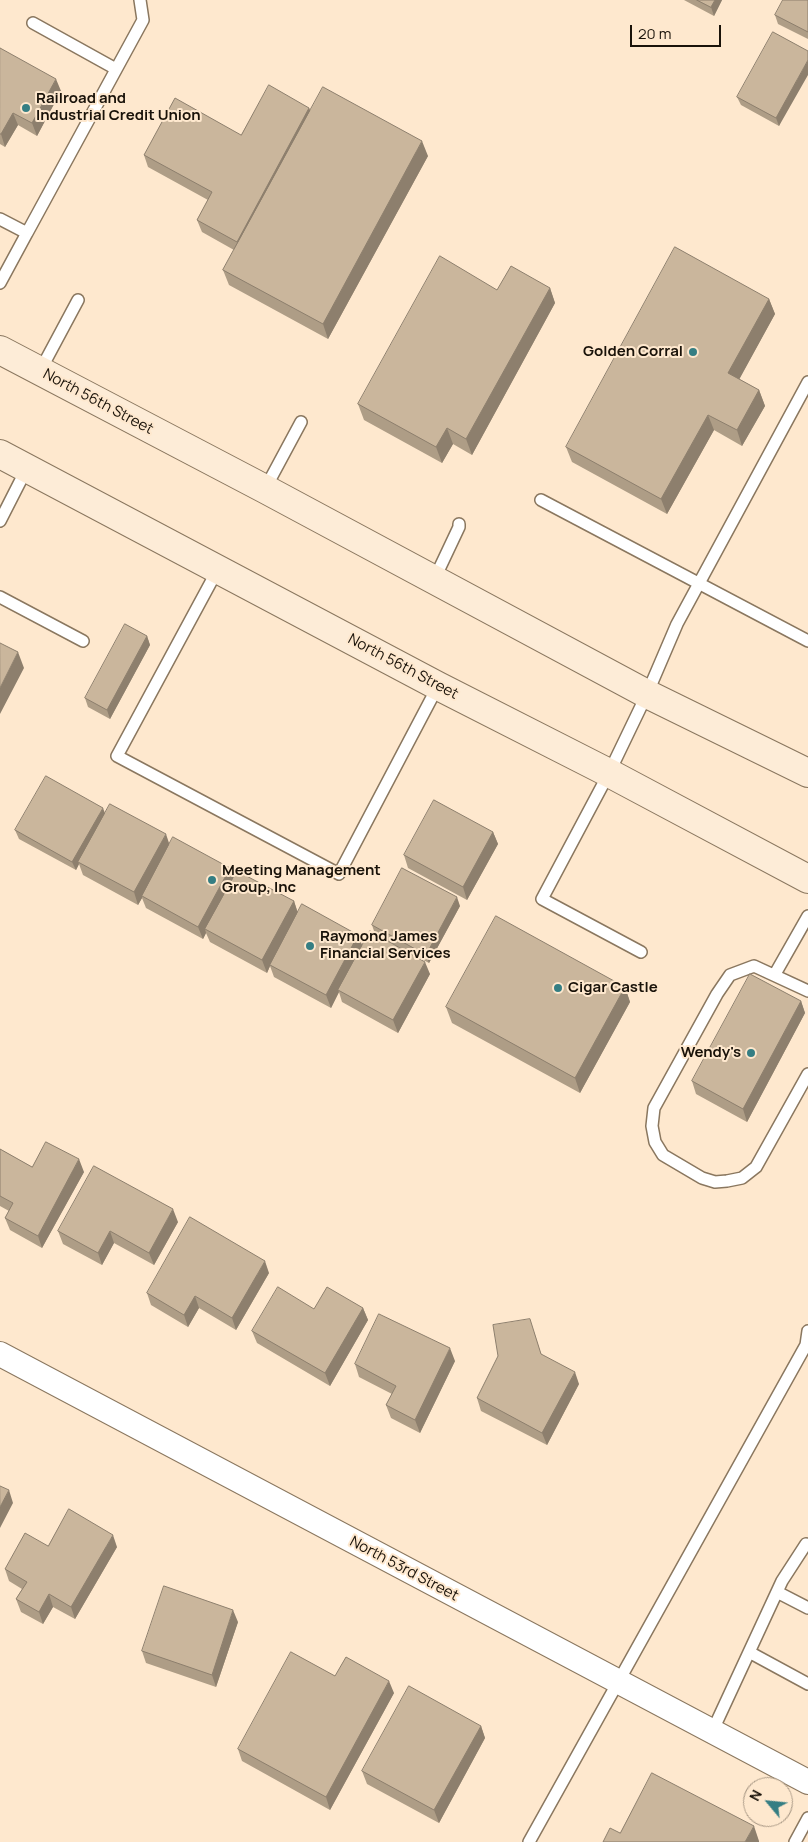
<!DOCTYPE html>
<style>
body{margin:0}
#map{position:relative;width:808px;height:1842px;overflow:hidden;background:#fee8ce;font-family:Manrope,sans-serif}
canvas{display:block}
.north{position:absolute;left:743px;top:1777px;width:50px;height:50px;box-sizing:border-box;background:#fee8ce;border:1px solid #a2927f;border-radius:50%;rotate:298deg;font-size:14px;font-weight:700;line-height:20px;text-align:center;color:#191209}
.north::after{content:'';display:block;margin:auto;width:18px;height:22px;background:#357e83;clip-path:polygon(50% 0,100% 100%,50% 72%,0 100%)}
.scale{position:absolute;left:630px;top:25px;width:91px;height:22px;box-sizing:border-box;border:2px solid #191209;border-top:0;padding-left:6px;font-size:15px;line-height:18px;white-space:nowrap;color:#191209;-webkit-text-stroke:4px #fee8ce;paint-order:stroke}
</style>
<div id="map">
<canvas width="808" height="1842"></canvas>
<div class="north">N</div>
<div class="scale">20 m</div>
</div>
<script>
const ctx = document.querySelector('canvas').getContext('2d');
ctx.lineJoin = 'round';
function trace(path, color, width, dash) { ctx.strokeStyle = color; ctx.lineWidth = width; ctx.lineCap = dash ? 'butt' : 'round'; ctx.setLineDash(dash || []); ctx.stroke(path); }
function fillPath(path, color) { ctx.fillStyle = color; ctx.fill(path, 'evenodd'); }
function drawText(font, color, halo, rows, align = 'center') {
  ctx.font = font + ' Manrope,sans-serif'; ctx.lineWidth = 4; ctx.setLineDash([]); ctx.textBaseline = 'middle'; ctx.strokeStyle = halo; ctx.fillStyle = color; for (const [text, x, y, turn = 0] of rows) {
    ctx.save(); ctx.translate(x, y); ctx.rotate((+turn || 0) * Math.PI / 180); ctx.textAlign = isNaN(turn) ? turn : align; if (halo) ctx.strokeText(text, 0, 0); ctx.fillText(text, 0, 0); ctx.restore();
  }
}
const service = new Path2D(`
 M33,23l83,46
 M0,219l27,14 -27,50
 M27,233l116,-213 -3,-20
 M40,371l38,-71
 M265,489l36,-67
 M541,500l267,141
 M0,521l27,-53
 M218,569l-101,187 222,118 99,-188
 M434,580l25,-53v-3
 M0,597l83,44
 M641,952l-99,-53 67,-126 38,-79 30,-70 131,-242
 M775,974l33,-58
 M808,991l-54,-25 -24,9 -13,19 -63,114 -2,18 3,16 8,13 39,23 13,4 12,-1 15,-3 14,-11 52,-93
 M777,1592l31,16
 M749,1652l59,32
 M712,1732l70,-151 24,-37
 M529,1842l277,-497 2,-14
 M795,1842l13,-24`);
const minor = new Path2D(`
 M0,1354l808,428`);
const secondary = new Path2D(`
 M0,350l265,139 382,205 161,79
 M0,454l438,232 171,87 199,106`);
trace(service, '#8a775f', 14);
trace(minor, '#8a775f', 26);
trace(secondary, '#8a775f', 30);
trace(service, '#fff', 11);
trace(minor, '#fff', 24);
trace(secondary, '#fdecd7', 28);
fillPath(new Path2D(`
 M684,0h38l-8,16z
 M808,0v39l-30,-15 -3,-9z
 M0,48l61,43 -24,45 -19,-11 -13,22 -5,-3z
 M808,51l-29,75 -38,-21 -4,-8z
 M309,108l1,2 118,46 -100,183 -99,-54 -6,-15 11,-20 -32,-18 -5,-12 11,-20 -60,-33 -4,-12 97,-20z
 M550,288l5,15 -83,152 -19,-11 -11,19 -78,-43 -6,-16 139,-114z
 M769,299l6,15 -36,65 20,11 6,16 -23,40 -28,-16 -47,84 -95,-52 -6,-15z
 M147,636l3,9 -40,74 -22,-12 -3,-9z
 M105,813l65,32 63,32 61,24 4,12 64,32 13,-11 -3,-9 88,-19 -31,57 -40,-21 41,32 -32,59 -56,-31 -3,-10 -8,16 -57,-31 -4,-11 -3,7 -57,-31 -4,-9 -3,6 -57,-31 -4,-10 -4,7 -55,-30 -4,-11 -3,6 -57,-31 -4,-9z
 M493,832l5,12 -31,56 -59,-32 -4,-13z
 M625,987l5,15 -50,91 -128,-70 -6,-16z
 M801,1001l4,12 -58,109 -51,-28 -4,-13z
 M0,1149l32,18 52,5 -42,76 -32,-18 -5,-12 4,-7 -9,-5z
 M178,1222l-24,43 -40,-22 -12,22 -39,-21 -5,-13z
 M269,1273l-33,57 -37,-22 -11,19 -37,-22 -4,-12z
 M363,1308l5,12 -38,66 -73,-43 -5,-12 62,-22z
 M534,1332l7,22 38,30 -32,61 -66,-34 -4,-13z
 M455,1361l-35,72 -29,-15 -5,-13 6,-11 -33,-17 -4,-13z
 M48,1546l69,1 -42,72 -22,-12 -10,17 -22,-12 -5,-13 6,-10 -13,-8 -4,-12z
 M238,1622l-22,65 -70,-24 -4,-12z
 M335,1676l59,17 -64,117 -88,-49 -4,-12z
 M481,1726l4,12 -46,85 -72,-39 -5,-13z`), '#ae9d86');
fillPath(new Path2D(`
 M715,0h7l-8,16 -3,-9z
 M808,60v15l-29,51 -3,-8z
 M56,79l5,12 -24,45 -5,-13z
 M309,108l5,12 -72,134 -5,-12z
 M13,113l5,12 -13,22 -4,-13z
 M422,141l6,15 -100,183 -5,-15z
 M550,288l5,15 -83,152 -6,-16z
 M769,299l6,15 -41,75 -6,-16z
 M759,390l6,16 -23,40 -5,-16z
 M708,415l6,15 -47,84 -6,-15z
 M447,428l6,16 -11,19 -6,-16z
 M147,636l3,9 -40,74 -3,-9z
 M18,652l6,16 -24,46v-26z
 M103,808l3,8 -28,46 1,2 -3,6 -4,-8z
 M493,832l5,12 -31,56 -4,-13z
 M166,834l4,12 -28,50v2l-4,7 -4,-13z
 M230,868l4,12 -29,49 1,4 -3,6 -5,-12z
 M457,897l3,9 -31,57 -3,-8z
 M294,901l4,13 -28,51v1l-3,7 -5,-13z
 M358,935l5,12 -25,43 1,2 -8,16 -5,-13z
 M425,962l5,12 -32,59 -5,-13z
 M625,987l5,15 -50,91 -5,-15z
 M801,1001l4,12 -58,109 -4,-13z
 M79,1159l5,13 -42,76 -4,-12z
 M173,1209l5,13 -24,43 -5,-12z
 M110,1231l4,12 -12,22 -4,-12z
 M265,1261l4,12 -33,57 -4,-12z
 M195,1296l4,12 -11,19 -4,-12z
 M363,1308l5,12 -38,66 -5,-13z
 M450,1348l5,13 -35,72 -5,-13z
 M575,1372l4,12 -32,61 -5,-12z
 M9,1490l4,13 -13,25v-21z
 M113,1535l4,12 -42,72 -4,-12z
 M49,1594l4,13 -10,17 -4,-12z
 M233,1610l5,12 -22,65 -4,-12z
 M389,1681l5,12 -64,117 -4,-13z
 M481,1726l4,12 -46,85 -5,-13z
 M754,1826l5,15v1h-14z`), '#8d7f6d');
const building = new Path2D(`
 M697,0h18l-4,7z
 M783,0h25v32l-33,-17z
 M773,32l35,19v9l-32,58 -39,-21z
 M0,48l56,31 -24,44 -19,-10 -12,21h-1z
 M269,85l40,23 -72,134 -40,-22 15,-28 -68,-37 31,-57 66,37z
 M323,87l99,54 -99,183 -100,-54z
 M675,247l94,52 -41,74 31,17 -22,40 -29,-15 -47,84 -95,-52z
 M440,256l57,34 14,-24 39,22 -84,151 -19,-11 -11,19 -78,-43z
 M125,624l22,12 -40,74 -22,-12z
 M0,643l18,9 -18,36z
 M46,776l57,32 -31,54 -57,-32z
 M434,800l59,32 -30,55 -59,-32z
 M110,804l56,30 -32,58 -56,-30z
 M173,837l57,31 -32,59 -56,-31z
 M402,868l55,29 -31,58 -54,-30z
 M237,871l57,30 -32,59 -57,-31z
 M302,904l56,31 -32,60 -56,-30z
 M496,916l129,71 -50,91 -129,-71z
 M370,931l55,31 -32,58 -55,-30z
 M750,974l51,27 -58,108 -51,-28z
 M46,1142l33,17 -41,77 -33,-18 8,-15 -13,-7v-47l32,18z
 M94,1166l79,43 -24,44 -39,-22 -12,22 -40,-22z
 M190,1217l75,44 -33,57 -37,-22 -11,19 -37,-22z
 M278,1287l36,22 13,-22 36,21 -38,65 -73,-42z
 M379,1314l71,34 -35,72 -29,-15 10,-19 -41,-22z
 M530,1319l11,35 34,18 -33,61 -65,-35 21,-42 -5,-31z
 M0,1486l9,4 -9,17z
 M69,1509l44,26 -42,72 -22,-13 -10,18 -23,-13 11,-17 -22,-13 20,-36 23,13z
 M164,1586l69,24 -21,65 -70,-24z
 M291,1652l44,24 11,-19 43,24 -63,116 -88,-48z
 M409,1686l72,40 -47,84 -72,-39z
 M652,1773l102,53 -9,16h-142l7,-14 10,5z`);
fillPath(building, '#cab69c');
trace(building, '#8d7f6d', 1);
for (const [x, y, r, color] of [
 [26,108,5,"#357e83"],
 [693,352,5,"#357e83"],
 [212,880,5,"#357e83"],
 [310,946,5,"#357e83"],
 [558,988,5,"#357e83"],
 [751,1053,5,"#357e83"]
]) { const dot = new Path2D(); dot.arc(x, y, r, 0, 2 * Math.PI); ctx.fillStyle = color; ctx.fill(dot); trace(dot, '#fee8ce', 2); }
drawText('bold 15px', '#191209', '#fee8ce', [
 ["Railroad and",36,99],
 ["Industrial Credit Union",36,116],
 ["Golden Corral",683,352,"right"],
 ["Meeting Management",222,871],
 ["Group, Inc",222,888],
 ["Raymond James",320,937],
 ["Financial Services",320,954],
 ["Cigar Castle",568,988],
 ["Wendy's",741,1053,"right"]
], 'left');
drawText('15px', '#191209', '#fee8ce', [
 ["North 56th Street",98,402,28],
 ["North 56th Street",403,667,28],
 ["North 53rd Street",404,1569,28]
]);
</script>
